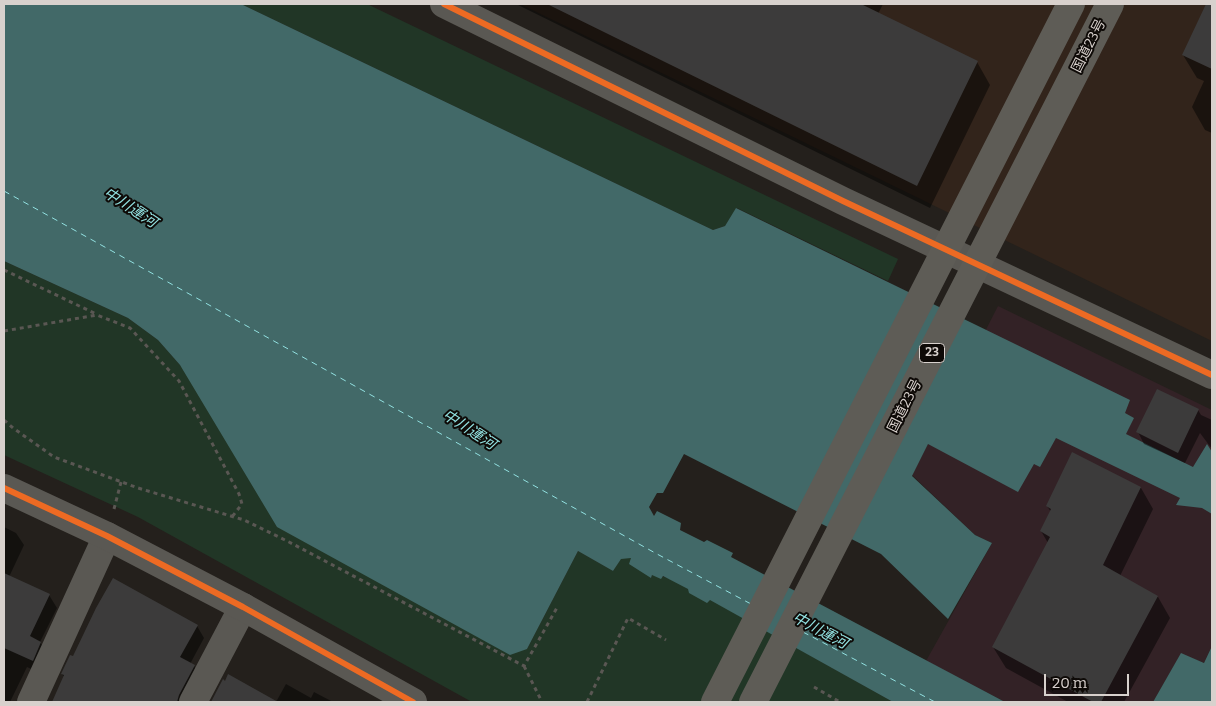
<!DOCTYPE html>
<meta charset="utf-8">
<style>
body{margin:0}
#map{position:relative;width:1216px;height:706px;overflow:hidden;background:#24201c;font-family:Bitter,serif}
canvas{display:block}
.frame{position:absolute;inset:0;border:5px solid #d8d1cd;pointer-events:none}
.scale{position:absolute;left:1044px;top:674px;width:85px;height:22px;box-sizing:border-box;border:2px solid #d8d1cd;border-top:0;padding-left:6px;font-size:15px;line-height:18px;white-space:nowrap;color:#d8d1cd;-webkit-text-stroke:4px #0e0a07;paint-order:stroke}
</style>
<div id="map">
<canvas width="1216" height="706"></canvas>
<div class="frame"></div>
<div class="scale">20 m</div>
</div>
<script>
const ctx = document.querySelector('canvas').getContext('2d');
ctx.lineJoin = 'round';
function fillPath(path, color) { ctx.fillStyle = color; ctx.fill(path, 'evenodd'); }
function trace(path, color, width, dash) { ctx.strokeStyle = color; ctx.lineWidth = width; ctx.lineCap = dash ? 'butt' : 'round'; ctx.setLineDash(dash || []); ctx.stroke(path); }
function drawText(font, color, halo, rows, align = 'center') {
  ctx.font = font + ' Bitter,"Noto Sans JP",serif'; ctx.lineWidth = 4; ctx.setLineDash([]); ctx.textBaseline = 'middle'; ctx.strokeStyle = halo; ctx.fillStyle = color; for (const [text, x, y, turn = 0] of rows) {
    ctx.save(); ctx.translate(x, y); ctx.rotate((+turn || 0) * Math.PI / 180); ctx.textAlign = isNaN(turn) ? turn : align; if (halo) ctx.strokeText(text, 0, 0); ctx.fillText(text, 0, 0); ctx.restore();
  }
}
fillPath(new Path2D(`
 M998,306l214,104v236l-8,17 -23,-9 -28,48h-148l-79,-41 66,-118 -17,-8 -63,-60z`), '#332226');
fillPath(new Path2D(`
 M520,4h692v337z`), '#32241b');
fillPath(new Path2D(`
 M241,4h126l531,255 -10,22 -151,-73 -12,18 -12,4z
 M4,261l124,57 30,22 22,25 347,284 51,-98 35,20 8,-13h10l20,20 1,-3c21,1 39,15 55,27l3,-3 183,103h-421l-334,-185 -134,-62z`), '#213626');
fillPath(new Path2D(`
 M4,4h237l472,226 12,-4 11,-18 394,192 -5,13 9,5 -8,16 67,33 14,-23 5,8v62l-10,-6 -26,-3 4,-7 -124,-60 -16,29 -6,-3 -16,28 -90,-48 -16,32 63,59 17,8 -44,76 -67,-65 -197,-100 -21,39h-6l-8,14 5,9 3,-5 24,12 -1,7 24,12 3,-2 26,13 -2,4 274,145h-112l-183,-102 -3,3 -18,-10 -1,-4 -25,-13 -2,3 -9,-4 -1,3 -22,-14 2,-6 -10,1 -8,12 -35,-20 -51,98 -17,6 -233,-128 -97,-162 -22,-25 -30,-22 -124,-57z
 M1212,646v56h-59l28,-49 23,10z`), '#426968');
fillPath(new Path2D(`
 M516,4h367l-5,10 99,48 13,23 -60,123z
 M1208,4h4v129l-7,-3 -13,-23 12,-26 -7,-3 -14,-23z
 M1198,410l3,5 11,5v29l-12,-16 -15,30 -41,-19 -6,-12z
 M1073,454l68,34 12,21 -33,67 38,21 12,21 -46,84h-56l-62,-34 -13,-21 55,-104 -7,-12 10,-19 -4,-6z
 M4,527l12,6 8,12 -15,32 40,18 8,13 -17,34 8,13 -8,18 -13,-6 -17,35h-6z
 M197,626l7,12 -14,26 4,2 7,12 -12,24h-134l-1,-2 10,-23 -2,-3 12,-16z
 M229,676l47,26 10,-18 25,14 3,-6 19,10h-121l11,-21 2,1z`), '#0007');
trace(new Path2D(`
 M4,191l653,363 94,50
 M803,632l132,70`), '#92e1e1', 1, [6, 5]);
fillPath(new Path2D(`
 M547,4h314l117,57 -61,125z
 M1206,4h6v65l-30,-14z
 M1157,389l42,20 -21,44 -42,-21z
 M1072,452l69,35 -38,78 55,31 -57,106h-8l-101,-55 58,-110 -10,-6 11,-22 -5,-3z
 M4,573l46,21 -20,42 11,6 -8,19 -29,-13z
 M113,578l85,47 -18,32 15,8 -16,30 -2,7h-125l12,-27 -3,-1 9,-19 3,1 23,-48z
 M228,674l50,28h-67l12,-23 2,2z`), '#3c3b3b');
trace(new Path2D(`
 M4,270l92,44
 M4,331l93,-16 33,13 49,53 60,113 3,10 -10,13
 M4,420l9,8 41,29 84,31 106,32 45,22 235,124 34,-60
 M114,509l7,-27
 M524,666l18,36
 M814,687l26,15
 M587,702l41,-84 38,22`), '#5a5753', 3, [4, 4]);
trace(new Path2D(`
 M31,702l76,-166
 M193,702l50,-95`), '#5a5853', 28);
trace(new Path2D(`
 M444,4l399,197 369,174
 M4,488l103,48 136,71 170,95`), '#5a5853', 28);
trace(new Path2D(`
 M715,702l356,-698
 M753,702l357,-698`), '#5e5c56', 28);
trace(new Path2D(`
 M444,4l399,197 369,174
 M4,488l103,48 136,71 170,95`), '#ed6a23', 6);
for (const [x, y, w] of [
 [932,353,25]
]) { const box = new Path2D(); box.roundRect(x - w / 2, y - 9.5, w, 19, 4); ctx.fillStyle = '#0e0a07'; ctx.fill(box); trace(box, '#d8d1cd', 1); }
drawText('bold 12px', '#d8d1cd', null, [
 ["23",932,353]
]);
drawText('14px', '#d8d1cd', '#0e0a07', [
 ["国道23号",1089,46,-63],
 ["国道23号",905,406,-63]
]);
drawText('italic 15px', '#92e1e1', '#0e0a07', [
 ["中川運河",130,208,33],
 ["中川運河",469,430,33],
 ["中川運河",820,631,28]
]);
</script>
